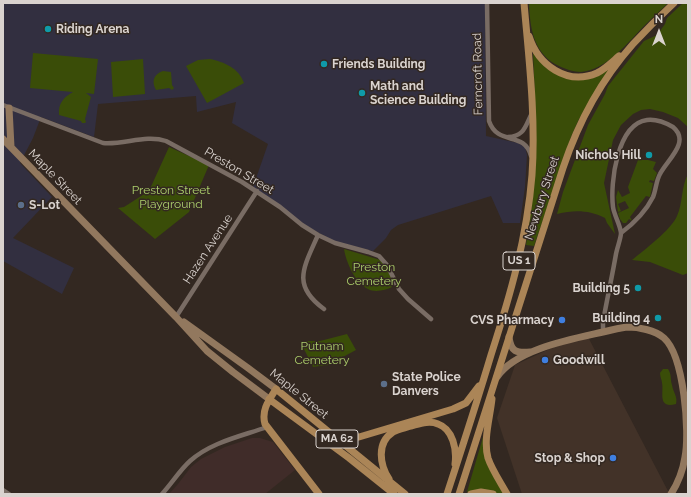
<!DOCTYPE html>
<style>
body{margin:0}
#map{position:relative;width:691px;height:497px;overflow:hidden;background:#332821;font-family:Raleway,sans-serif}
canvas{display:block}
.frame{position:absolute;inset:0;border:4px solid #dad3cf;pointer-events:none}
.north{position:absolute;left:639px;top:12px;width:40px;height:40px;-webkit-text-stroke:3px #332821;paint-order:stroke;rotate:0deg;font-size:11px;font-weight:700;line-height:16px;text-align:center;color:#dad3cf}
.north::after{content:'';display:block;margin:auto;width:14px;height:18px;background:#dad3cf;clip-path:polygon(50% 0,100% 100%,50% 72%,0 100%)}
</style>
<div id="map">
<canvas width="691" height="497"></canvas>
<div class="frame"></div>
<div class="north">N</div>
</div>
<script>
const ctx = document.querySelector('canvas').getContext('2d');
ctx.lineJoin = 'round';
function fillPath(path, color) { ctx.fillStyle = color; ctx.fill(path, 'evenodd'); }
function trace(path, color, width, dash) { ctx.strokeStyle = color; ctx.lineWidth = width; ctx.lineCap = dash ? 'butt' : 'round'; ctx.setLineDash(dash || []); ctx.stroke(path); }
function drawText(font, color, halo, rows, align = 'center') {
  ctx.font = font + ' Raleway,sans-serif'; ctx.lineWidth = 3; ctx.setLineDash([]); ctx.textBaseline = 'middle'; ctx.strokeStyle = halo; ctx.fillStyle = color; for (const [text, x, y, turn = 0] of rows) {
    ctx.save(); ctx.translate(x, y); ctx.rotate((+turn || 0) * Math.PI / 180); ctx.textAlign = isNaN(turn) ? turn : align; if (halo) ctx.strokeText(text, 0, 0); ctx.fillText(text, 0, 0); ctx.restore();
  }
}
fillPath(new Path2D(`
 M588,337l81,156 -1,1h-146l-25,-76 18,-53 43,-20z`), '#423228');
fillPath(new Path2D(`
 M3,3h482l1,133 32,7 7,4 2,8 -2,32 -5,36h-17l-12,-27 -93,29 -7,5 -5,8 -13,13 -39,-10 -26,-14 -55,-40 15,-43 -36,-21 4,-21 -39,10 -1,-16 -98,8 -4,33 -53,-20 -8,21 -13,25 32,34 -39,41 61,30 -12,26 -59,-33z`), '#322f40');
fillPath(new Path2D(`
 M252,438h8l13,4 22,28 -30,24h-96l9,-10 13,-17 10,-8 24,-12z`), '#402c29');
fillPath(new Path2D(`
 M529,3h139c-7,7 -15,14 -22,21 -17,17 -39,46 -65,48 -9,0 -18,-4 -26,-8 -22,-13 -25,-37 -26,-61z
 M683,3h5v124l-10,-9 -15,-6 -13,-3 -9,1 -8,4 -12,11 -8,15 -9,43 11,51 -8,-11 -2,-5c-17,-8 -30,-8 -48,-4l6,-22 25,-67 17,-31 3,-8 36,-45 13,-6 8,-11 2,-6z
 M33,53l65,6 -4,35 -8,-1 5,4 -6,22 1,3 -1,1h-3l-1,-2 -22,-6c-1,-12 5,-18 14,-23l-43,-4z
 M533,53l12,14 21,11 44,-10 -31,51 -8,18 -37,109 -8,-1 6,-41 3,-108z
 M143,59l2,35 -32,3 -2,-35z
 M210,59c14,3 29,9 34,24l-37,20 -21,-37 12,-6z
 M163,71l8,1 1,13 2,3 -2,2 -3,-2 -13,2c-5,-9 -2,-16 7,-19z
 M169,147l40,18 -20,47 -34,27 -37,-31 6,-1 25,-16z
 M638,160h10l8,2 -3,7 4,4 -3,8 -4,-1 -1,2 4,1 -3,14 -4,-1 -16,21 2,4 -3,-2 -3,4h-3l-3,-4 -2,-6 11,-5 -4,-7 -7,3 3,7 -3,1 -2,-15 2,-7 4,7 8,-4 -2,-6z
 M688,174v99l-5,2 -33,-13 -18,-2c11,-9 40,-31 45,-44 6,-13 4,-29 11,-42z
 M344,249l43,13 7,20 -2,5c-6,3 -17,6 -24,2 -13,-6 -22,-27 -24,-40z
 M347,334l9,16 -28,15 -15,2 -13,-26h20z
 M663,369h5c4,6 2,10 4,16 1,7 6,12 4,19 -19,5 -12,-12 -14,-21 0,-3 -2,-6 -2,-10z
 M483,437l1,3 21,54h-7l-5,-3 -26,1z`), '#3a4d08');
trace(new Path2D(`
 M487,3l2,118c9,26 35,9 42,35
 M3,105l100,38c21,2 43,-9 63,-2l76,41 38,25 22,18 16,10 17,8 33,9 11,4 8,9 12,24 9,10 23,20
 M508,137c17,-1 17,-11 24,-24
 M318,235c-14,32 -27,50 6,74
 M176,317l81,-126
 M603,332v-10c4,-23 9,-45 13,-68 1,-6 5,-16 5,-21 -1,-9 -7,-18 -8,-26 -3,-24 4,-83 34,-87 8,-1 19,3 26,7 18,15 -6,33 -13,47 -4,7 -4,16 -7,23 -7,14 -20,27 -32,36
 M3,490l6,4
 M162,494c10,-11 18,-24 28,-33 21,-19 52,-25 77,-34`), '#796c64', 4.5);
trace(new Path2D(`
 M9,108l2,39
 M3,139l173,178 31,34 26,21 36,27
 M184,322l64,46 28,21
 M509,337c2,15 7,16 21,15
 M497,377c19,-28 75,-38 106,-45 8,-2 16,-4 24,-5 11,0 28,3 37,11 20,18 26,94 21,119 -2,13 -7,26 -14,37`), '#92785e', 7);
trace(new Path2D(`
 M529,36c9,29 38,50 68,37 8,-4 15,-11 22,-17
 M269,399l80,59 45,36
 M492,399c-2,19 -9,41 -4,59 4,12 13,25 19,36
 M334,434l14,4 11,-1 94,-28 13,-6 13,-17
 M389,479c-9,-14 -13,-36 4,-47 5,-3 12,-4 18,-6 8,-2 18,-6 27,-2 15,5 19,26 17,40
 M319,494l-54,-70c-4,-14 4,-24 11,-35l129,105
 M447,494c15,-46 30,-92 44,-139 19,-59 36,-117 41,-180 4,-57 -3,-115 -8,-172
 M459,494l104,-326c15,-45 38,-88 70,-124 13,-14 27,-28 41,-41
 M471,494l10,-2 12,2`), '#ab8557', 7);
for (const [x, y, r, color] of [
 [48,29,4,"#0f9aa8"],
 [324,64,4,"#0f9aa8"],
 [362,93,4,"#0f9aa8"],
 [649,155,4,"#0f9aa8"],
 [21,205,4,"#5c6f8a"],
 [638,288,4,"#0f9aa8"],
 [658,318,4,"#0f9aa8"],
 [562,320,4,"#3f7fe0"],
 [545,360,4,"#3f7fe0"],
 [384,384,4,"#5c6f8a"],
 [613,458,4,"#3f7fe0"]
]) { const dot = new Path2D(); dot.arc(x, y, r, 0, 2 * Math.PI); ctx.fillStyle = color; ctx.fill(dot); trace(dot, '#332821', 1.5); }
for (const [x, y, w] of [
 [519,261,32],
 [337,439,42]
]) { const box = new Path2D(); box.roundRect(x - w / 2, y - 9, w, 18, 3); ctx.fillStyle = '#332821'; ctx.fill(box); trace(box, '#dad3cf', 1); }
drawText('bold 11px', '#dad3cf', null, [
 ["US 1",519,261],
 ["MA 62",337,439]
]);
drawText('bold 12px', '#dad3cf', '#332821', [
 ["Riding Arena",56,29],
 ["Friends Building",332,64],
 ["Math and",370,86],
 ["Science Building",370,100],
 ["Nichols Hill",641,155,"right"],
 ["S-Lot",29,205],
 ["Building 5",630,288,"right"],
 ["Building 4",650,318,"right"],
 ["CVS Pharmacy",554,320,"right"],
 ["Goodwill",553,360],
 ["State Police",392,377],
 ["Danvers",392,391],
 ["Stop & Shop",605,458,"right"]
], 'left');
drawText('12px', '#dad3cf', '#332821', [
 ["Ferncroft Road",478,74,-91],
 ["Preston Street",239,171,31],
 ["Maple Street",55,177,46],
 ["Newbury Street",542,198,-72],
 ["Hazen Avenue",208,249,-57],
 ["Maple Street",299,394,39]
]);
drawText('12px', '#add06c', '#332821', [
 ["Preston Street",171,190],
 ["Playground",171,204],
 ["Preston",374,267],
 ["Cemetery",374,281],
 ["Putnam",322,346],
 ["Cemetery",322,360]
]);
</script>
